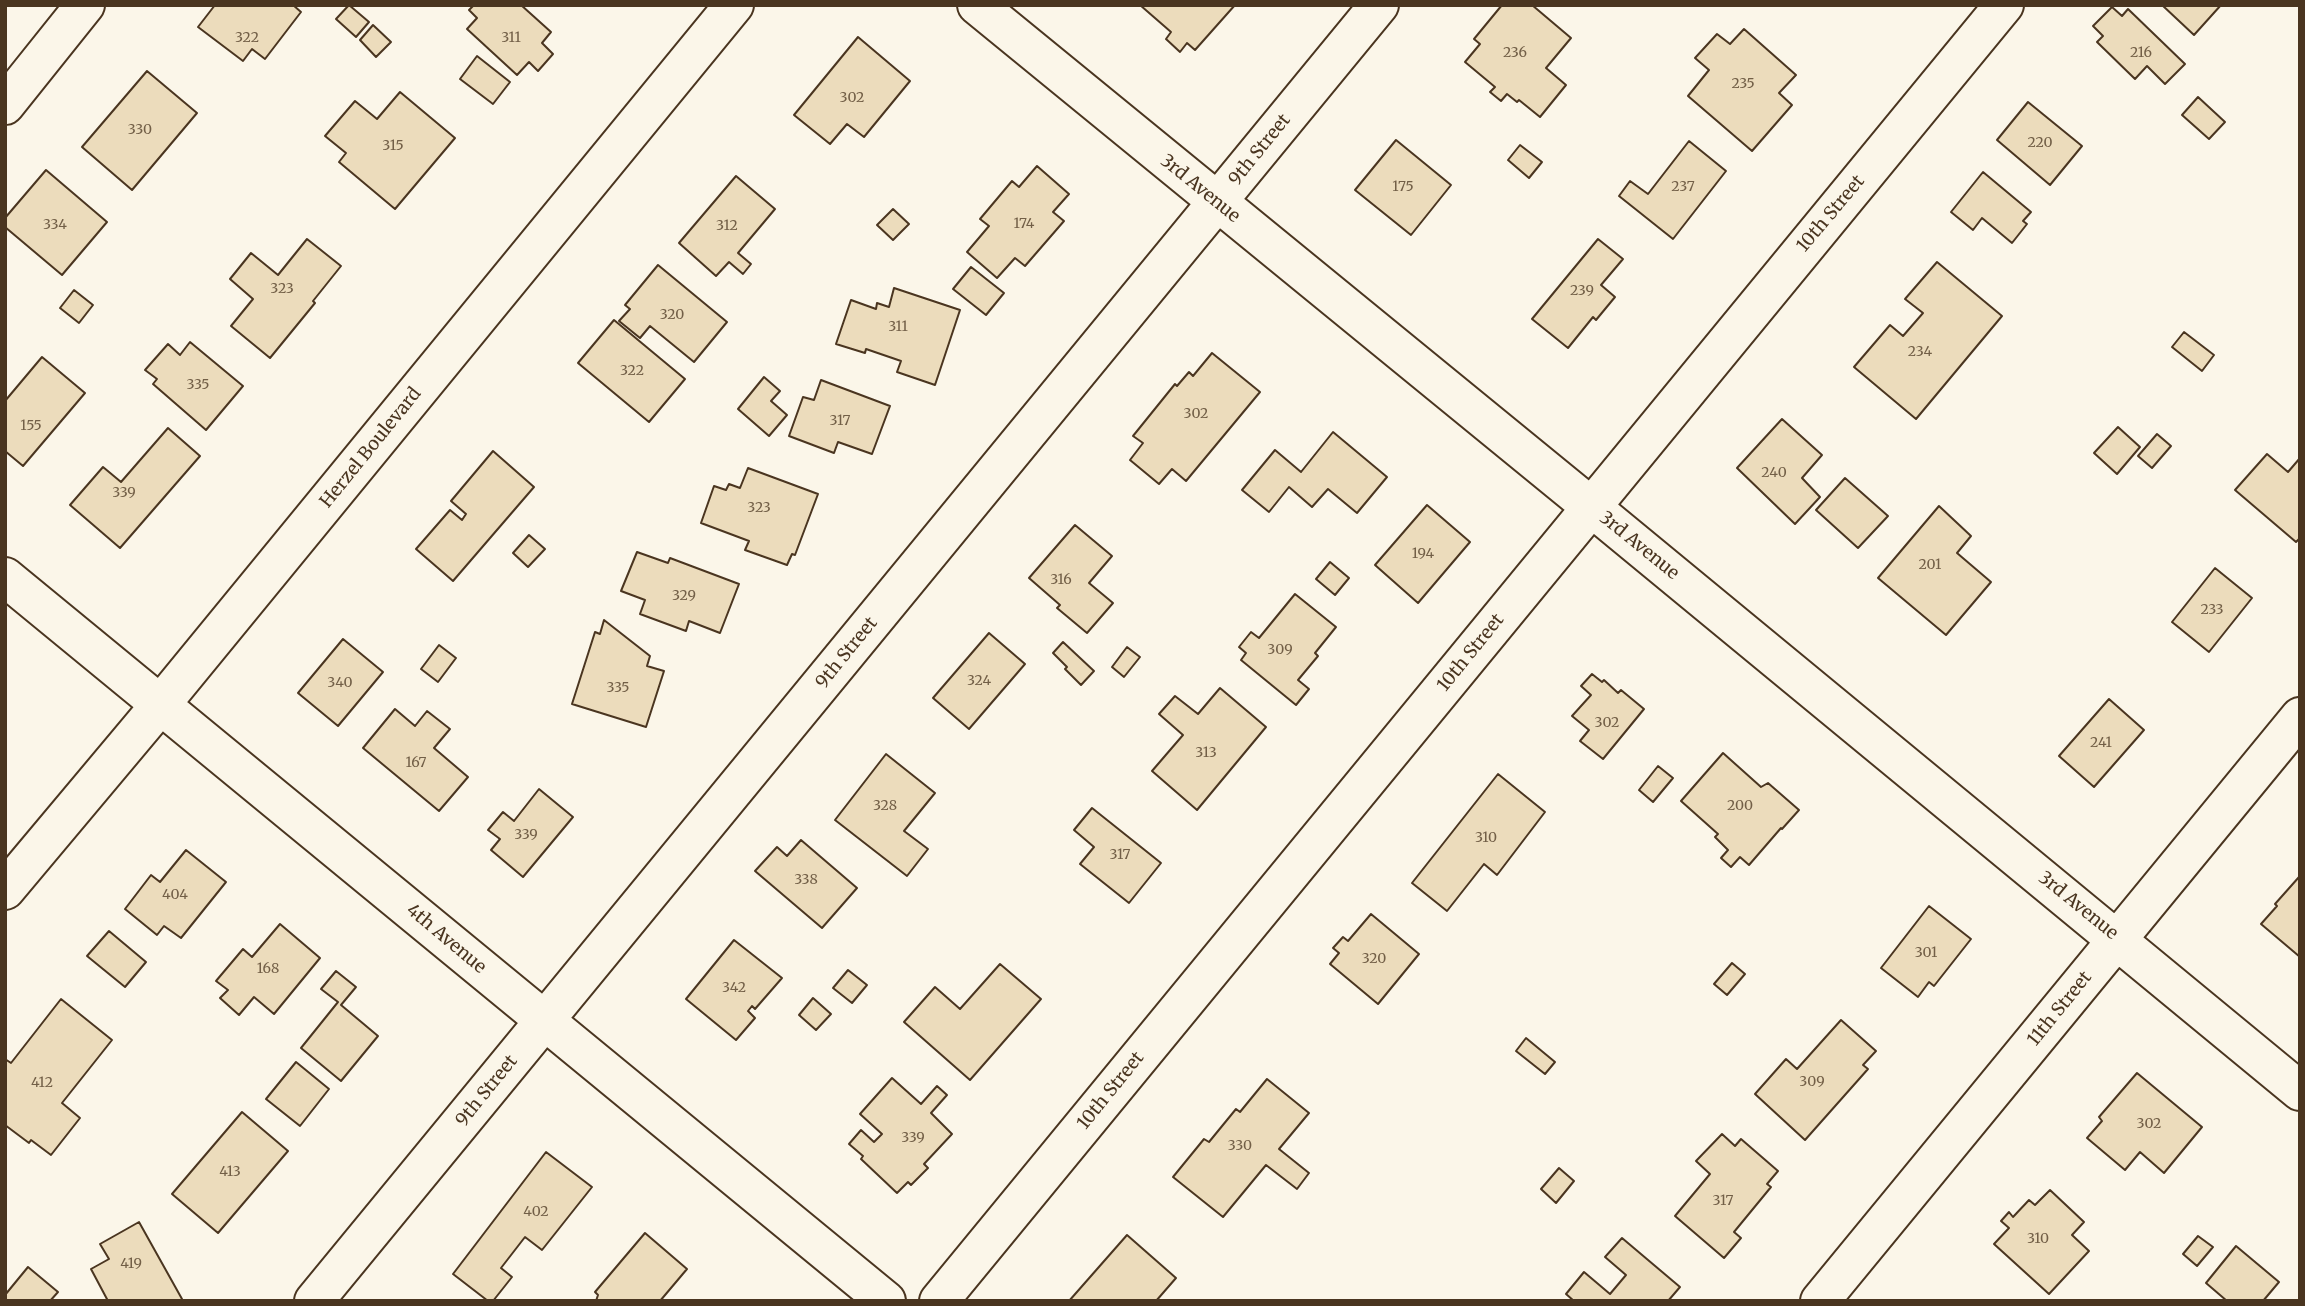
<!DOCTYPE html>
<style>
body{margin:0}
#map{position:relative;width:2305px;height:1306px;overflow:hidden;background:#fbf6e9;font-family:Merriweather,serif}
canvas{display:block}
.frame{position:absolute;inset:0;border:7px solid #4a3520;pointer-events:none}
</style>
<div id="map">
<canvas width="2305" height="1306"></canvas>
<div class="frame"></div>
</div>
<script>
const ctx = document.querySelector('canvas').getContext('2d');
ctx.lineJoin = 'round';
function fillPath(path, color) { ctx.fillStyle = color; ctx.fill(path, 'evenodd'); }
function trace(path, color, width, dash) { ctx.strokeStyle = color; ctx.lineWidth = width; ctx.lineCap = dash ? 'butt' : 'round'; ctx.setLineDash(dash || []); ctx.stroke(path); }
function drawText(font, color, halo, rows, align = 'center') {
  ctx.font = font + ' Merriweather,serif'; ctx.lineWidth = 5; ctx.setLineDash([]); ctx.textBaseline = 'middle'; ctx.strokeStyle = halo; ctx.fillStyle = color; for (const [text, x, y, turn = 0] of rows) {
    ctx.save(); ctx.translate(x, y); ctx.rotate((+turn || 0) * Math.PI / 180); ctx.textAlign = isNaN(turn) ? turn : align; if (halo) ctx.strokeText(text, 0, 0); ctx.fillText(text, 0, 0); ctx.restore();
  }
}
const building = new Path2D(`
 M215,5h78l8,7 -36,47 -13,-10 -9,12 -45,-34z
 M349,5l20,17 -13,15 -20,-18z
 M474,5h47l30,27 -9,11 11,11 -15,17 -9,-9 -12,13 -50,-46 10,-11 -8,-8z
 M1140,5h95l-40,45 -8,-7 -7,9 -14,-13 5,-7z
 M1502,5h30l39,33 -25,30 20,17 -26,32 -21,-17 -2,2 -10,-8 -6,7 -11,-9 5,-5 -30,-25 15,-18 -6,-5z
 M2162,5h59l-27,30z
 M2112,7l10,9 6,-7 57,55 -20,20 -18,-18 -12,13 -38,-37 6,-6 -10,-10z
 M373,25l18,17 -15,15 -16,-17z
 M1744,29l52,46 -17,18 13,12 -40,46 -64,-55 21,-26 -14,-12 22,-24 13,10z
 M858,37l52,44 -46,56 -17,-13 -17,20 -36,-29z
 M477,56l33,26 -17,22 -33,-25z
 M147,71l50,42 -65,77 -50,-43z
 M400,92l55,46 -60,71 -56,-47 7,-9 -21,-17 30,-35 22,18z
 M2198,97l27,25 -16,17 -27,-24z
 M2028,102l54,44 -32,39 -53,-45z
 M1396,140l55,45 -40,50 -56,-45z
 M1689,141l37,30 -53,68 -54,-43 11,-15 18,13z
 M1520,145l22,17 -13,16 -21,-18z
 M1037,166l32,28 -16,18 11,9 -39,45 -10,-8 -18,20 -30,-26 22,-26 -9,-7 32,-38 7,6z
 M46,170l61,52 -45,53 -57,-48v-9z
 M1983,172l48,40 -8,9 4,3 -15,19 -30,-25 -9,12 -22,-18z
 M736,176l39,33 -37,44 13,11 -8,10 -14,-12 -13,14 -37,-33z
 M893,209l16,15 -16,16 -16,-15z
 M307,239l34,27 -28,35 2,2 -45,55 -39,-32 22,-27 -23,-20 21,-26 27,22z
 M1598,239l25,20 -22,26 14,12 -19,23 -3,-3 -25,31 -36,-29z
 M1937,262l65,54 -86,103 -62,-52 36,-42 13,11 20,-23 -18,-14z
 M658,265l69,57 -33,40 -44,-36 -10,12 -21,-17 11,-12 -5,-4z
 M971,267l33,26 -18,22 -33,-26z
 M894,288l66,22 -25,75 -38,-13 4,-11 -35,-12 -1,4 -29,-9 15,-44 25,9 1,-6 12,4z
 M74,290l19,15 -14,18 -19,-15z
 M614,320l71,59 -36,43 -71,-59z
 M2184,332l30,23 -12,16 -30,-24z
 M190,342l53,44 -37,44 -53,-46 4,-5 -12,-9 23,-26 12,11z
 M1212,353l48,39 -74,89 -14,-12 -13,15 -29,-24 13,-17 -10,-7 42,-52 2,2 12,-14 4,4z
 M42,357l43,36 -62,73 -18,-15v-50z
 M764,377l16,14 -9,10 16,14 -18,21 -31,-27z
 M821,380l69,26 -18,48 -34,-12 -4,11 -45,-17 14,-39 11,3z
 M1782,419l40,36 -20,23 18,19 -25,27 -58,-56z
 M2118,427l22,20 -23,27 -23,-21z
 M168,428l32,28 -80,92 -50,-43 33,-38 18,15z
 M1333,432l54,45 -30,36 -29,-24 -16,18 -23,-20 -20,25 -27,-22 33,-40 26,22z
 M2157,434l14,12 -19,22 -14,-12z
 M493,451l41,36 -81,94 -37,-32 34,-39 12,10 4,-6 -15,-13z
 M2267,454l21,18 12,-14v80l-4,4 -61,-52z
 M748,468l70,26 -23,61 -3,-1 -5,11 -42,-15 4,-9 -48,-18 13,-37 12,4 3,-6 11,4z
 M1845,478l43,38 -30,32 -42,-38z
 M1427,505l43,37 -52,61 -43,-38z
 M1939,506l32,30 -14,17 34,29 -45,53 -68,-57z
 M1075,525l37,31 -23,27 24,20 -26,30 -30,-25 3,-3 -31,-27z
 M529,535l16,14 -17,18 -15,-14z
 M637,552l31,11 2,-5 69,26 -19,49 -31,-12 -3,10 -46,-17 5,-14 -24,-9z
 M1330,562l19,16 -14,17 -19,-16z
 M2215,568l37,30 -43,54 -37,-30z
 M1295,594l41,33 -21,26 3,3 -20,24 11,9 -13,16 -55,-45 5,-7 -7,-6 12,-15 8,6z
 M604,620l46,36 -3,10 17,5 -18,56 -74,-23 23,-72 5,2z
 M989,633l36,31 -56,65 -36,-31z
 M343,639l40,33 -45,54 -40,-33z
 M1063,642l31,29 -13,14 -16,-16 2,-2 -14,-14z
 M439,645l17,13 -18,24 -17,-13z
 M1127,647l13,10 -16,20 -12,-10z
 M1592,674l10,8 2,-2 14,13 3,-3 23,19 -41,50 -23,-18 9,-11 -17,-14 19,-21 -10,-9z
 M1220,688l46,39 -69,83 -45,-39 31,-36 -24,-21 16,-18 23,18z
 M2109,699l35,31 -50,57 -35,-31z
 M395,709l20,17 12,-15 23,18 -16,19 34,29 -29,34 -76,-63z
 M1723,753l38,34 7,-4 31,27 -17,19 -1,-1 -32,37 -9,-8 -9,10 -10,-9 7,-8 -13,-13 3,-3 -37,-33z
 M886,754l49,39 -31,38 24,18 -21,27 -72,-56z
 M1658,766l15,12 -20,24 -14,-12z
 M1498,774l47,38 -48,63 -13,-11 -37,47 -35,-28z
 M539,789l34,28 -50,60 -32,-27 9,-11 -12,-9 15,-18 11,9z
 M1092,808l69,55 -32,40 -49,-39 14,-17 -20,-17z
 M801,840l56,48 -35,40 -67,-57 22,-24 10,9z
 M186,850l40,32 -45,56 -17,-12 -7,9 -32,-26 26,-34 9,7z
 M2299,877h1v80l-39,-33 16,-18 -2,-2z
 M1929,906l42,33 -37,47 -5,-4 -11,15 -37,-29z
 M1371,914l48,40 -41,50 -48,-40 9,-11 -6,-5 10,-11 5,4z
 M280,924l40,34 -46,56 -20,-17 -15,18 -19,-17 8,-8 -12,-9 27,-32 9,8z
 M109,931l37,31 -21,25 -38,-31z
 M734,940l48,38 -27,31 -3,-3 -4,5 7,7 -19,22 -50,-41z
 M1732,963l13,11 -18,21 -13,-11z
 M1000,964l41,35 -71,81 -66,-58 31,-35 25,22z
 M848,970l19,15 -15,18 -19,-15z
 M336,971l20,16 -15,18 37,31 -37,45 -40,-33 37,-46 -17,-13z
 M813,998l18,16 -15,16 -17,-15z
 M61,999l51,41 -50,63 18,15 -29,37 -20,-15 -2,3 -24,-18v-66l6,4z
 M1841,1020l35,31 -13,14 5,4 -63,71 -50,-46 31,-35 11,10z
 M1526,1038l29,24 -10,12 -29,-23z
 M296,1062l33,27 -29,37 -34,-27z
 M2137,1073l65,54 -38,46 -24,-21 -15,18 -38,-32 15,-17 -3,-4z
 M892,1078l29,26 16,-18 10,9 -16,18 21,21 -28,30 4,4 -17,17 -3,-3 -11,11 -36,-34 2,-3 -14,-12 12,-14 13,12 8,-8 -22,-20z
 M1267,1079l42,34 -30,36 30,24 -12,16 -31,-24 -43,52 -50,-40 31,-38 5,3 27,-33 4,3z
 M242,1112l46,39 -70,82 -46,-39z
 M1722,1134l13,12 6,-7 37,32 -11,13 4,3 -37,45 7,6 -17,20 -49,-42 35,-42 -14,-13z
 M546,1152l46,35 -50,63 -17,-13 -24,31 11,9 -19,24h-5l-35,-27z
 M1559,1168l15,13 -18,22 -15,-14z
 M2050,1190l34,32 -12,13 17,16 -40,43 -55,-50 15,-16 -8,-7 8,-9 4,5 16,-17 6,5z
 M139,1222l43,77 -3,2h-71l-17,-32 18,-10 -9,-15z
 M645,1233l42,36 -27,32h-64l2,-6 -3,-3z
 M1127,1235l49,43 -20,23h-87z
 M2198,1236l15,11 -16,19 -14,-12z
 M1622,1238l58,49 -12,14h-94l-8,-7 18,-22 26,22 16,-19 -21,-18z
 M2236,1246l43,36 -16,19h-36l-21,-18z
 M28,1267l30,25 -8,9h-45v-6z`);
fillPath(building, '#ecdcbc');
trace(building, '#4a3520', 2);
const minor = new Path2D(`
 M977,5l613,501 710,585
 M5,105l80,-100
 M5,577l881,724
 M5,890l156,-186 573,-699
 M314,1301l1065,-1296
 M939,1301l1065,-1296
 M1820,1301l480,-584`);
trace(minor, '#4a3520', 42);
trace(minor, '#fbf6e9', 38);
drawText('14px', '#725f47', null, [
 ["322",247,38],
 ["311",511,38],
 ["236",1515,53],
 ["216",2141,53],
 ["235",1743,84],
 ["302",852,98],
 ["330",140,130],
 ["220",2040,143],
 ["315",393,146],
 ["175",1403,187],
 ["237",1683,187],
 ["174",1024,224],
 ["334",55,225],
 ["312",727,226],
 ["323",282,289],
 ["239",1582,291],
 ["320",672,315],
 ["311",898,327],
 ["234",1920,352],
 ["322",632,371],
 ["335",198,385],
 ["302",1196,414],
 ["317",840,421],
 ["155",31,426],
 ["240",1774,473],
 ["339",124,493],
 ["323",759,508],
 ["194",1423,554],
 ["201",1930,565],
 ["316",1061,580],
 ["329",684,596],
 ["233",2212,610],
 ["309",1280,650],
 ["324",979,681],
 ["340",340,683],
 ["335",618,688],
 ["302",1607,723],
 ["241",2101,743],
 ["313",1206,753],
 ["167",416,763],
 ["328",885,806],
 ["200",1740,806],
 ["339",526,835],
 ["310",1486,838],
 ["317",1120,855],
 ["338",806,880],
 ["404",175,895],
 ["301",1926,953],
 ["320",1374,959],
 ["168",268,969],
 ["342",734,988],
 ["309",1812,1082],
 ["412",42,1083],
 ["302",2149,1124],
 ["339",913,1138],
 ["330",1240,1146],
 ["413",230,1172],
 ["317",1723,1201],
 ["402",536,1212],
 ["310",2038,1239],
 ["419",131,1264]
]);
drawText('18px', '#4a3520', '#fbf6e9', [
 ["9th Street",1260,150,-51],
 ["3rd Avenue",1200,189,39],
 ["10th Street",1831,214,-50],
 ["Herzel Boulevard",371,448,-51],
 ["3rd Avenue",1639,546,39],
 ["9th Street",847,653,-51],
 ["10th Street",1471,653,-51],
 ["3rd Avenue",2078,906,39],
 ["4th Avenue",446,939,40],
 ["11th Street",2060,1009,-51],
 ["9th Street",487,1091,-51],
 ["10th Street",1111,1091,-51]
]);
</script>
